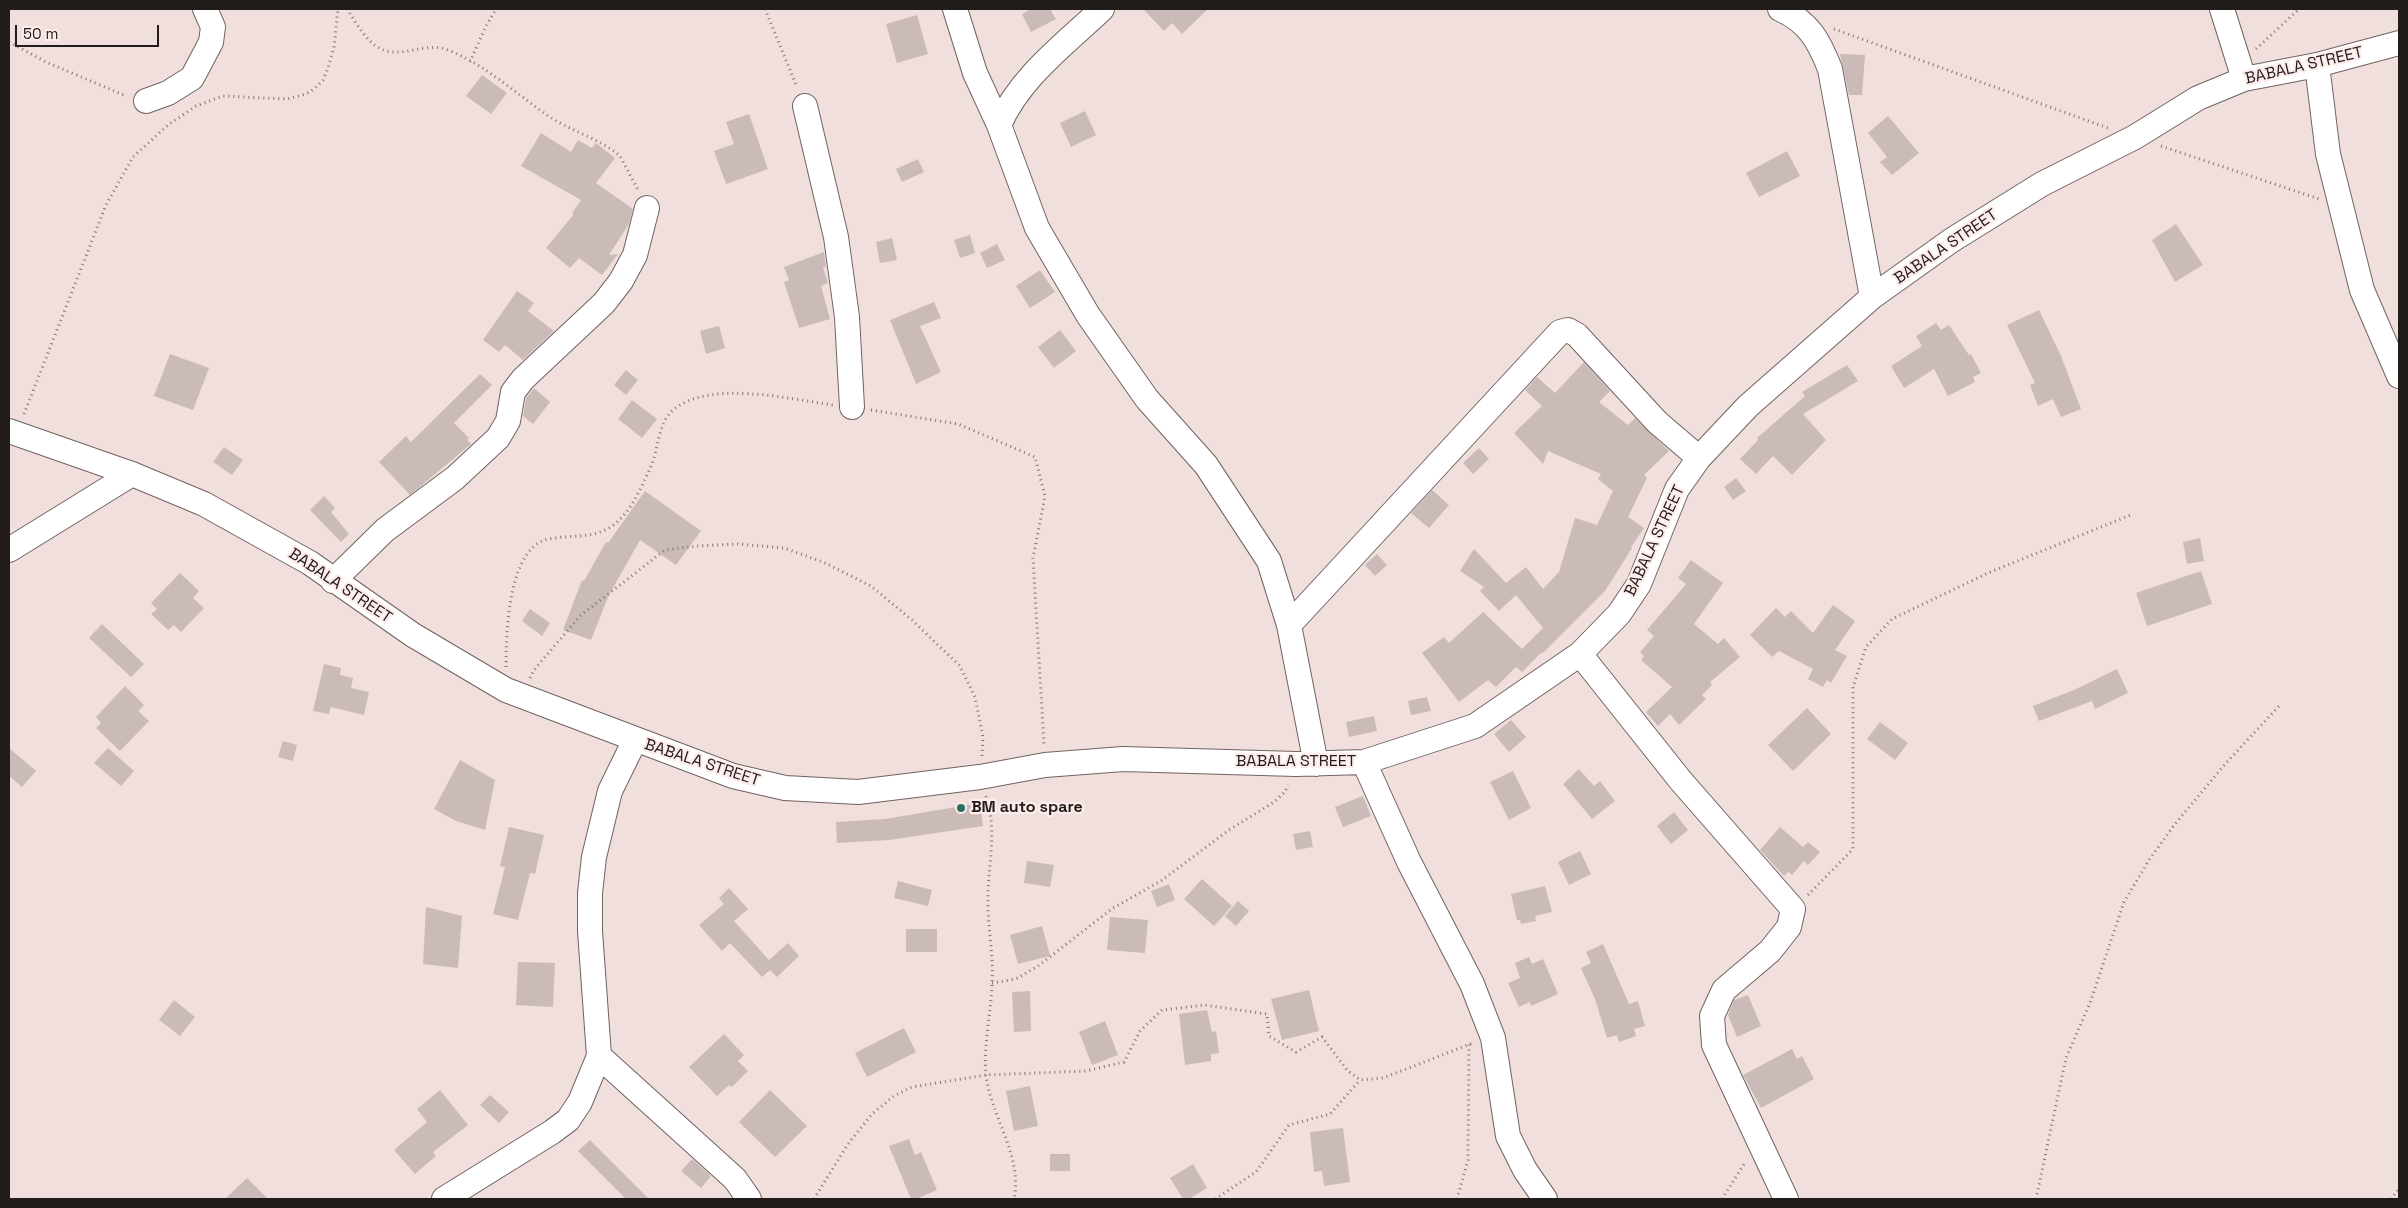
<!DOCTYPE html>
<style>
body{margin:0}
#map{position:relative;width:2408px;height:1208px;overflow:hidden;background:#f0dfdc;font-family:"Space Grotesk",sans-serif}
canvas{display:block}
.frame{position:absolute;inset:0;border:10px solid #211b1a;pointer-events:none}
.scale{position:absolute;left:15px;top:25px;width:144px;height:22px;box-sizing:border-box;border:2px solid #211b1a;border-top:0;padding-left:6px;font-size:15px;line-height:18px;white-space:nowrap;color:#211b1a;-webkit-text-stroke:4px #fdecea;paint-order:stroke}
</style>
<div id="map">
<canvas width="2408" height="1208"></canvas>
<div class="frame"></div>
<div class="scale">50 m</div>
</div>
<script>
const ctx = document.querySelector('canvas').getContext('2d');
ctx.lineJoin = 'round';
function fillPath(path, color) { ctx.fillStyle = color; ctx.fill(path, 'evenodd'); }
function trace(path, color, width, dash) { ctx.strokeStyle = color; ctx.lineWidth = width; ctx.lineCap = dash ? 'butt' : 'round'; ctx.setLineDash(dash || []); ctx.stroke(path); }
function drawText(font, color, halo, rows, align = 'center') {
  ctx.font = font + ' "Space Grotesk",sans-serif'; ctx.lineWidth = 4.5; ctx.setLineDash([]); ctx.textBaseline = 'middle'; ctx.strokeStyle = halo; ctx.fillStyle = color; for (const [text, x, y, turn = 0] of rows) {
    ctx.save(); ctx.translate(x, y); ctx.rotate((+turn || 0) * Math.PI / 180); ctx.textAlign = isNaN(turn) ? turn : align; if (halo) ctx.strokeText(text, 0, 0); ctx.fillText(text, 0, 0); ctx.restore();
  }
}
fillPath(new Path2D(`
 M1031,9h19l6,10 -25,13 -9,-18z
 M1143,9h65l-26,25 -10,-11 -8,8z
 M917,15l11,39 -31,9 -11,-39z
 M1840,54l25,1 -3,40h-13z
 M482,75l25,18 -16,21 -25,-18z
 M1085,111l11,24 -25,12 -11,-24z
 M749,114l19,55 -42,15 -12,-33 20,-7 -8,-22z
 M1888,116l31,37 -27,22 -12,-13 7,-5 -19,-24z
 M541,133l30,19 7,-12 14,8 4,-5 19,15 -19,25 37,26 -4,15 -20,31 9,-1 -16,21 -23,-17 -9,10 -24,-20 28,-34 -2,-1 9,-13 -60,-34z
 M1787,151l13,25 -41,21 -13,-24z
 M918,159l6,13 -22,10 -6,-13z
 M2176,224l27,41 -28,17 -23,-42z
 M970,235l5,18 -15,5 -6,-18z
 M892,238l5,22 -17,3 -4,-21z
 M997,244l8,16 -18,8 -7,-15z
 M824,252l2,15 -3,1 5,15 -7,3 9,33 -31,9 -15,-46 5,-2 -5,-13z
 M1040,270l15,22 -25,16 -14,-22z
 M517,291l17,12 -6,8 26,20 -31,29 -18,-15 -6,7 -16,-12z
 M934,302l7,16 -21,8 21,46 -25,12 -26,-64z
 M2039,310l22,46 20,53 -20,8 -8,-18 -15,7 -8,-21 5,-2 -28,-58z
 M1936,323l5,7 8,-5 20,30 2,-1 10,19 -8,4 2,5 -27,14 -14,-27 -30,19 -13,-22 31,-20 -6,-10z
 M719,326l6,22 -19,6 -6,-23z
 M1060,330l16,21 -22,17 -16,-21z
 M170,354l39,14 -16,42 -39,-14z
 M1584,362l26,29 -11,11 29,23 7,-7 34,33 -25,24 3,3 -19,39 16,11 -13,19 1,1 -27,43 -62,62 -1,-1 -20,20 -6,-5 -20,20 -8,-7 -29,22 -37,-49 22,-16 5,6 34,-31 39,37 21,-21 -27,-33 -17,16 -19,-20 4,-4 -24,-16 14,-22 32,34 20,-16 17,22 16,-17 16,-54 22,7 16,-34 -15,-12 3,-5 -53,-23 -5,13 -29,-31 28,-27 -17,-16 12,-13 18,16z
 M1847,365l11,16 -55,33 23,26 -34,35 -19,-19 -17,18 -16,-15 18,-19 -1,-2 48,-42 -3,-4z
 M626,370l12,10 -12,15 -12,-10z
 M480,374l12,11 -38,38 15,15 -2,2 4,4 -61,51 -31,-33 27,-26 5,6z
 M534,388l16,14 -17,22 -10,-8 3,-18z
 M632,400l25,19 -15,19 -24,-19z
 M224,447l19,13 -11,15 -19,-13z
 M1479,448l10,11 -16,15 -10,-11z
 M1736,478l10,13 -13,9 -9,-13z
 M1432,490l17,15 -20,23 -18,-15z
 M645,491l56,40 -25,34 -36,-25 -32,57 -17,43 -28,-10 19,-50 2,1 22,-39 2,1z
 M324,496l11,12 -4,4 18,22 -8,8 -31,-32z
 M2200,538l4,23 -17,3 -4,-22z
 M1377,554l10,11 -12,11 -10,-11z
 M1691,560l32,23 -29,41 24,20 6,-6 16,19 -30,25 2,3 -10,10 4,4 -27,26 -9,-11 -12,12 -12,-14 26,-25 -31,-27 3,-4 -4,-4 14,-16 -7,-6 39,-46 -8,-6z
 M2201,571l11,33 -65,22 -11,-33z
 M180,573l19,18 -6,7 11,10 -23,24 -7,-7 -6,5 -17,-16 6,-5 -6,-6z
 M1833,605l22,16 -20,29 12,6 -16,27 -4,-3 -4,7 -15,-8 5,-10 -34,-18 -7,6 -22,-22 26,-27 9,9 6,-6 22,22z
 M530,609l20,14 -8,13 -20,-15z
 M102,624l42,40 -13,13 -42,-39z
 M324,664l17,4 -1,7 13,3 -2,10 18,4 -5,23 -33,-8 -2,7 -16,-3z
 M2117,669l11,24 -33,16 -3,-8 -53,20 -6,-15 41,-16z
 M125,686l19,19 -6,6 11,10 -29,30 -24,-23 5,-5 -5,-6z
 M1427,697l4,14 -20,4 -3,-14z
 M1807,708l24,26 -38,37 -25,-26z
 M1374,716l3,15 -28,6 -3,-15z
 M1511,720l15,17 -17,15 -15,-18z
 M1880,722l28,21 -13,17 -28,-21z
 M283,741l14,4 -4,16 -15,-4z
 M9,748l27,23 -14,16 -13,-11z
 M108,748l26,23 -13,15 -27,-23z
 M460,760l35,20 -10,50 -29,-9 -22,-12z
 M1579,769l15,17 6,-5 15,20 -23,18 -29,-35z
 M1513,771l18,37 -22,12 -19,-38z
 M1363,796l8,20 -28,11 -8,-20z
 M980,803l3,23 -94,14 -52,3 -1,-21 49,-3z
 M1674,812l14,18 -17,14 -14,-18z
 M509,827l35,8 -9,39 -5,-1 -12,47 -25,-6 12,-47 -5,-1z
 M1780,827l23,20 5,-5 12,10 -12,13 -4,-4 -12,14 -4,-3 -4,4 -24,-26z
 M1310,831l3,16 -17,3 -3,-16z
 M1580,851l11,23 -22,11 -11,-23z
 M1027,861l27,4 -4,22 -26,-4z
 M1202,879l30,27 -18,20 -30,-27z
 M898,881l34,9 -4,16 -34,-8z
 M1169,884l6,16 -18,7 -6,-16z
 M1545,886l7,26 -17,4 1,5 -15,3 -1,-4h-3l-6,-26z
 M729,888l19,21 -14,12 35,39 19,-17 11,13 -22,21 -7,-7 -8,7 -32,-34 -8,8 -23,-26 25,-21 -5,-6z
 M1238,901l11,10 -13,15 -11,-10z
 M426,907l36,9 -4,52 -35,-4z
 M1110,917l38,3 -3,33 -38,-3z
 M1042,926l8,30 -32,8 -8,-29z
 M906,929h31v23h-31z
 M1603,944l26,60 9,-3 7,25 -11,3 2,7 -17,6 -2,-7 -10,3 -12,-39 -14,-31 10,-5 -5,-11z
 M1529,957l3,7 11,-5 15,35 -27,12 -1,-4 -11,5 -11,-24 12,-5 -5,-15z
 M518,962l37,1 -2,44 -37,-2z
 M1309,990l10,41 -37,9 -11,-41z
 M1030,991l1,40 -17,1 -2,-40z
 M1748,995l13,31 -24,11 -9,-22 6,-15z
 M174,1000l21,17 -15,19 -21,-16z
 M1207,1010l5,22 4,-1 3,22 -8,1v7l-26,4 -6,-51z
 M1105,1021l13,34 -26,10 -13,-33z
 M904,1028l12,24 -49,25 -12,-24z
 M724,1034l20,21 -6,6 10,10 -16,16 -3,-2 -12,11 -28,-29z
 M1792,1049l5,10 5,-3 12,23 -53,29 -18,-33z
 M1030,1086l8,40 -24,5 -8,-40z
 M440,1090l28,35 -35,27 3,4 -21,18 -21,-24 33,-28 -10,-13z
 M770,1090l37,36 -32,31 -36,-35z
 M490,1095l19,17 -10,11 -19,-18z
 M1343,1128l7,54 -26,4 -2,-15 -8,1 -4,-40z
 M909,1139l6,16 6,-3 16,38 -21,9h-5l-22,-53z
 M590,1140l59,59h-23l-48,-48z
 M1050,1154h20v17h-20z
 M692,1159l19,17 -10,12 -20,-17z
 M1193,1164l14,24 -18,11h-6l-13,-21z
 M247,1178l21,21h-43z`), '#cbbbb8');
const minor = new Path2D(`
 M955,9l20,64 24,52
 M1102,9c-37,35 -82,68 -103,116l38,103 51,87 59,84 59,66 63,96 20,64 27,139
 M1780,9c29,13 39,32 50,60l42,228
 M2222,9l22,70
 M2317,65l11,89 34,136 37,86
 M146,101l22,-8 24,-15 19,-36 2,-15 -8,-18
 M805,106l31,131 11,80 5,90
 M9,431l123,43 72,30 106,59 103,72 93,55 227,86 52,12 73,4 122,-15 65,-12 78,-6 173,5 68,-2 111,-36 105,-72 39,-40 20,-30 38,-95 22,-31 49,-52 124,-109 80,-57 90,-56 93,-47 63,-39 46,-19 73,-14 82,-22
 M9,550l123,-76
 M333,581l52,-51 70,-52 43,-40 10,-17 5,-29 10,-13 81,-76 17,-22 14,-26 12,-47
 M1289,625l271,-293 8,-2 9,5 80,87 42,36
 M1580,654l101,127 112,128 -4,18 -19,24 -46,39 -12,26 2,29 72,154
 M1364,762l45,100 63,122 21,54 15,98 17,34 20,29
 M599,1056l136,123 14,20
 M444,1199l108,-67 16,-12 12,-18 19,-46 -9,-125v-38l4,-36 16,-66 25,-51`);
trace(minor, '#716360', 26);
trace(new Path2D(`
 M347,9c9,13 19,33 34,40 21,10 45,-8 67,1 40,16 70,46 105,69 20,12 42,19 61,32l6,5 18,34
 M765,9l32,78
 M1834,29l274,99
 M9,42l37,20 80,34
 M2256,49l43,-40
 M470,62l15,-34 11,-19
 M2161,146l158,53
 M871,410l87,14 77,33 10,39 -12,62 11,186
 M24,414l82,-209 27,-48 35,-32 28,-19 27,-10 64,3 19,-5 8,-5 9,-9 5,-12 6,-21 4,-38
 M506,667c0,-34 2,-121 43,-128 24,-5 45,1 66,-15 17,-14 27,-38 36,-58 7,-15 7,-40 19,-53 34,-35 119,-14 163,-8
 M530,678l4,-8 46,-54 85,-66 33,-4 40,-2 46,4 39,14 48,24 41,34 48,46 15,31 8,40 -1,19
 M986,796c11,34 3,64 2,98 -1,30 6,60 4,91 -1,27 -9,64 -6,90 5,42 37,81 28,124
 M1808,895l45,-46v-162l13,-40 26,-28 96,-46 145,-59
 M992,983l24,-4 22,-13 75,-58 48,-27 68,-51 45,-28 11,-10 3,-7
 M814,1199l34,-55 24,-30 22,-18 18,-9 74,-12 100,-4 38,-9 16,-31 22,-21 42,-5 63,9 2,22 27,16 26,-15 25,33 13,10 23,-2 90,-35
 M1215,1199l41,-27 33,-47 41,-11 30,-34
 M1457,1199l11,-39 1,-117
 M1722,1199l24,-38
 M2036,1199l30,-141 24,-55 34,-101 25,-42 26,-36 51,-61 55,-59
 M2391,1199l8,-10`), '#807573', 3, [1, 4]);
trace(minor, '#fff', 24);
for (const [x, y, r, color] of [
 [961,808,5,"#2b6f62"]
]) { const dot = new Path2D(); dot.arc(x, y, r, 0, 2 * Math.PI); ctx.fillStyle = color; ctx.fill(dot); trace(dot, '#fdecea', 2); }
drawText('16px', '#211b1a', '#fdecea', [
 ["BABALA STREET",2304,66,-13],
 ["BABALA STREET",1946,247,-34],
 ["BABALA STREET",1655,541,-65],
 ["BABALA STREET",340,586,34],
 ["BABALA STREET",1296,762],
 ["BABALA STREET",702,763,18]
]);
drawText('bold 16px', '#211b1a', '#fdecea', [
 ["BM auto spare",971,808]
], 'left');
</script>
